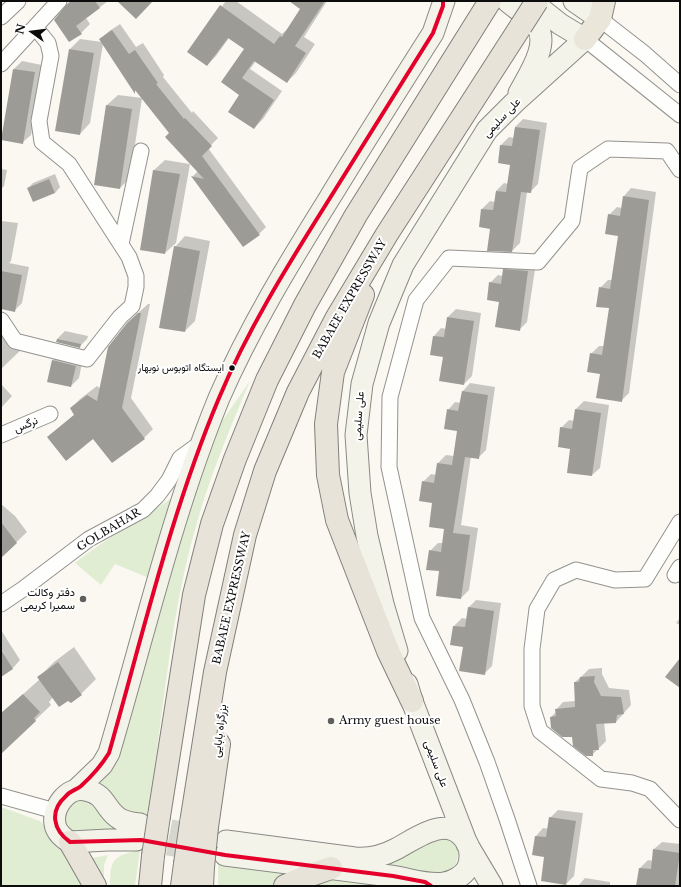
<!DOCTYPE html>
<meta charset="utf-8">
<style>
body{margin:0}
#map{position:relative;width:681px;height:887px;overflow:hidden;background:#faf8f0;font-family:"Libre Baskerville",serif}
canvas{display:block}
.frame{position:absolute;inset:0;border:2px solid #0c0c0c;pointer-events:none}
.north{position:absolute;left:12px;top:12px;width:40px;height:40px;-webkit-text-stroke:3px #fff;paint-order:stroke;rotate:284deg;font-size:11px;font-weight:700;line-height:16px;text-align:center;color:#0c0c0c}
.north::after{content:'';display:block;margin:auto;width:14px;height:18px;background:#0c0c0c;clip-path:polygon(50% 0,100% 100%,50% 72%,0 100%)}
</style>
<div id="map">
<canvas width="681" height="887"></canvas>
<div class="frame"></div>
<div class="north">N</div>
</div>
<script>
const ctx = document.querySelector('canvas').getContext('2d');
ctx.lineJoin = 'round';
function fillPath(path, color) { ctx.fillStyle = color; ctx.fill(path, 'evenodd'); }
function trace(path, color, width, dash) { ctx.strokeStyle = color; ctx.lineWidth = width; ctx.lineCap = dash ? 'butt' : 'round'; ctx.setLineDash(dash || []); ctx.stroke(path); }
function drawText(font, color, halo, rows, align = 'center') {
  ctx.font = font + ' "Libre Baskerville",Vazirmatn,serif'; ctx.lineWidth = 4; ctx.setLineDash([]); ctx.textBaseline = 'middle'; ctx.strokeStyle = halo; ctx.fillStyle = color; for (const [text, x, y, turn = 0] of rows) {
    ctx.save(); ctx.translate(x, y); ctx.rotate((+turn || 0) * Math.PI / 180); ctx.textAlign = isNaN(turn) ? turn : align; if (halo) ctx.strokeText(text, 0, 0); ctx.fillText(text, 0, 0); ctx.restore();
  }
}
fillPath(new Path2D(`
 M250,381c-20,47 -40,95 -54,145 -19,65 -27,133 -36,200 -4,32 -9,64 -14,96l-17,-4 -34,-36 45,-115 73,-233z
 M173,497l-24,81 -34,-14 -14,21 -26,-22c31,-25 66,-43 98,-66z
 M85,796l35,34 -36,8 -20,-10v-22z
 M1,807l39,14 27,28 22,37h-88z
 M445,835l12,9c4,21 -4,27 -24,30l-69,-9z
 M140,850l-5,36h-25c0,-28 4,-30 30,-36z
 M108,855l-4,10v21l-18,-27z
 M218,861l84,12 -27,13h-57z
 M321,878l87,8h-115z`), '#e1edd3');
fillPath(new Path2D(`
 M72,1h36l-22,17 4,6 -9,9 -11,8z
 M226,1h10l46,33 6,-6 14,-20 -11,-7h36l-23,36 11,7 -19,29 -9,9 -31,-21 -6,8 32,22 -19,28 -9,9 -14,-33 5,-46 -16,-11 -13,18 -9,9 -19,-13z
 M120,24l16,23 7,-4 21,32 -1,2 29,36 1,-2 25,27 -10,10 58,79 -7,7 -66,-58 5,-5 -28,-38 -34,-43 -1,2 -32,-48 -13,79 -10,11 -10,-85 10,-10 22,3 -2,-2 8,-8z
 M22,61l20,4 -11,70 -8,7 -9,-73z
 M118,95l24,3 -12,80 -10,10 -13,-83z
 M523,119l24,4 -9,61 -8,8h-3l-7,51 -8,8 -20,-23 -10,-19 8,-8 5,1 1,-11 8,-8 4,1 3,-20 -12,-2 2,-17 8,-8 5,1 1,-11z
 M165,160l25,4 -14,79 -11,10 -23,-4 12,-79z
 M1,169l6,1 -3,16 -3,3z
 M55,174l5,13 -5,6 -27,-5 5,-5z
 M631,188l25,4 -27,201 -8,8 -20,-28 -10,-19 8,-8h5l6,-39 -10,-19 8,-8h5l6,-45 -10,-20 8,-8 5,1 2,-12z
 M1,221l17,2 -7,38 -2,2 20,4 -7,36 -8,8 -13,-3z
 M185,236l25,5 -15,80 -10,10 -10,-84z
 M512,262l24,1 -9,59 -8,8 -19,-29 -10,-18 8,-8 5,1 1,-6z
 M148,304h2l-19,94 22,31 -9,9 -32,24 -19,-24 -45,-1 27,-23 -4,-6 9,-9 17,-13 4,3 36,-75z
 M456,309l25,4 -9,63 -8,8 -20,-28 -13,-2 3,-18 7,-8 6,1 1,-12z
 M1,323l22,25 -22,21z
 M65,331l23,5 -1,3 -8,8 -22,-6v-2z
 M61,352l22,6 -4,20 -8,8 -23,-4 5,-22z
 M470,383l25,4 -9,63 -8,8 -7,-2 -10,69 17,3 -9,62 -8,8 -21,-27 -10,-20 8,-8h5l3,-15 -23,-46 8,-8 5,1 2,-12 8,-8 8,1 4,-26 -10,-20 7,-8 6,1 2,-12z
 M1,384l11,12 -11,12z
 M584,401l25,4 -9,63 -8,7 -20,-27 -11,-20 8,-8 6,1 1,-12z
 M1,504l14,12 12,16 -26,25z
 M476,600l25,3 -9,63 -8,8 -20,-28 -10,-20 8,-8 5,1 2,-12z
 M680,618v7l-4,-2z
 M1,630l19,30 -7,8 -12,8z
 M74,647l22,32 -15,15 -28,3 -4,5 2,3 -50,48v-39l39,-35 -1,-2 15,-15z
 M602,668v6l7,14 20,2 2,15 -15,17h-12l2,19 -14,14 -41,-38 5,-5v-2l7,-8 12,-1v-19l8,-7 6,-6z
 M558,810l25,3 -9,63 -8,8 -20,-28 -10,-20 7,-8 6,1 1,-11z
 M662,842l18,2v42h-43l3,-18 8,-8 5,1 1,-12z
 M585,878l25,4v4h-32z`), '#0003');
fillPath(new Path2D(`
 M71,1h24l5,7 -24,18 6,8 -13,8 -15,-22 13,-16z
 M117,1h36l-17,18z
 M289,1h36l-30,45 11,7 -19,30 -33,-22 -12,17 32,22 -20,29 -26,-17 11,-17 -18,-13 23,-33 -16,-11 -21,28 -20,-14 33,-47 54,39 6,-8 2,1 18,-28z
 M112,30l17,24 6,-4 23,33 -2,1 28,35 1,-1 27,28 -10,10 58,79 -17,12 -52,-71 13,3 -39,-42 4,-4 -34,-43v4l-36,-55z
 M69,49l25,4 -14,82 -25,-4z
 M13,69l22,3 -12,72 -22,-4z
 M106,105l26,4 -12,80 -26,-4z
 M515,127l25,3 -9,63 -10,-1 -9,60 -25,-1 3,-22 -11,-2 2,-18 12,1 3,-19 10,1 4,-27 -12,-2 2,-18 12,1z
 M153,170l27,4 -15,80 -25,-4z
 M49,179l6,14 -22,9 -6,-14z
 M623,196l26,4 -27,202 -26,-4 4,-24 -13,-2 3,-19 12,2 7,-47 -13,-1 3,-20 11,2 8,-53 -13,-2 3,-20 12,2z
 M174,246l26,5 -15,81 -26,-4z
 M503,269l25,2 -8,60 -25,-4 4,-25 -12,-2 2,-18 12,2z
 M1,271l21,4 -7,37 -14,-3z
 M138,313h3l-19,95 23,31 -33,24 -19,-24 -27,22 -19,-24 27,-22 -4,-7 17,-13 10,6 11,-54 19,-24z
 M447,317l27,4 -10,64 -25,-4 4,-24 -13,-2 3,-19 11,1z
 M57,339l24,5 -1,4 -24,-6z
 M52,360l24,6 -5,21 -24,-5z
 M462,391l26,4 -9,64 -14,-2 -12,76 17,2 -9,64 -25,-3 3,-25 -13,-1 3,-20 12,2 3,-23 -15,-2 3,-24 -13,-2 3,-20 12,2 3,-20 15,2 5,-34 -13,-2 3,-20 11,2z
 M575,409l26,4 -9,63 -25,-3 3,-24 -12,-2 2,-20 12,2z
 M1,522l16,21 -16,15z
 M468,607l26,4 -9,64 -26,-4 4,-24 -13,-2 3,-19 12,1z
 M1,650l12,19 -12,8z
 M680,658v30l-15,-11z
 M58,662l24,33 -11,8 -3,-2 -9,6 -22,-30z
 M595,676l-1,6 7,14 20,1 3,17 -7,1 -1,8 -20,1 3,26h-6v6h-7l-13,-10 -1,-9h-10l-11,-9 -1,-11 6,-1 -1,-7 20,-2 -1,-25h5l1,-5z
 M23,694l17,18 -6,6 2,3 -35,33v-41z
 M549,817l27,4 -10,64 -25,-4 3,-24 -12,-2 3,-19 11,1z
 M653,849l27,4 -5,33h-39l3,-18 12,1z`), '#9d9b96');
trace(new Path2D(`
 M140,824l67,13
 M137,840l68,11`), '#d6d5ce', 21, [21, 10]);
const minor = new Path2D(`
 M1,17l17,-16
 M600,19l45,35 35,31
 M585,39l95,76
 M1,64l58,-63
 M121,244l20,-93
 M1,320l14,21 72,18 33,-42 12,-11 4,-19v-11l-7,-19 -60,-93 -27,-22 -3,-21 12,-65 -3,-13 -13,-16
 M1,435l49,-21
 M680,522l-35,57 -30,1 -39,-10 -22,10 -17,29 -5,40v57l8,25 61,48 31,4 18,6 30,31
 M675,575l5,-8
 M1,604l22,-15 66,-50 54,-29 14,-14 12,-16 11,-22 22,-16
 M1,796l54,15
 M529,886l-22,-67 -20,-57 -25,-62 -40,-82 -33,-151 1,-70 26,-97 33,-42 89,4 34,-41 8,-53 28,-19 59,2 13,19`);
const secondary = new Path2D(`
 M507,1c9,8 21,15 29,24 15,18 -8,51 -17,68
 M574,1l26,18
 M397,651l-14,-47 -16,-68 -7,-43 -4,-58 6,-51 17,-61 24,-58 84,-135 27,-27 71,-64 -25,-15 -29,-23
 M407,684l5,17 55,143 25,42
 M76,790l26,-25 7,-12c35,-118 63,-240 110,-355 30,-69 70,-135 110,-199 34,-56 69,-111 104,-166l11,-32
 M136,840h-28l-38,2c-6,-3 -14,-10 -15,-18 -3,-16 12,-38 30,-34 21,4 18,16 32,27 6,5 15,6 23,7
 M225,855c55,7 110,14 165,21 17,2 38,10 54,7 8,-1 19,-7 23,-14 4,-7 4,-19 0,-26 -18,-31 -50,-5 -71,6 -13,7 -27,10 -41,9l-129,-17`);
const primary = new Path2D(`
 M585,39l15,-20 4,-18`);
const trunk = new Path2D(`
 M363,295l-30,77 -7,52 2,51 9,45 51,131 24,50
 M159,816l35,-221 18,-71 23,-65 32,-79 38,-75 51,-90 134,-214
 M191,823l24,-151 30,-137 20,-64 33,-79 38,-73 51,-85 134,-208
 M207,827l12,-83
 M70,842l25,44
 M150,886l3,-30
 M182,886l3,-22
 M202,886l1,-19
 M285,886l20,-9 26,-9`);
trace(minor, '#93928f', 17);
trace(secondary, '#8a8985', 23);
trace(primary, '#80807c', 24);
trace(trunk, '#80807c', 24);
trace(minor, '#fefefd', 15);
trace(secondary, '#f3f3e9', 21);
trace(primary, '#eae7da', 22);
trace(trunk, '#e8e3d8', 22);
const trunkBridge = new Path2D(`
 M521,26l16,-25
 M153,856l6,-40
 M185,864l6,-41
 M203,867l4,-40`);
trace(trunkBridge, '#80807c', 24, []);
trace(trunkBridge, '#e8e3d8', 22);
trace(new Path2D(`
 M431,886l-6,-4 -32,-6 -168,-21 -84,-15 -71,2c-17,-12 -21,-31 -4,-46 4,-5 10,-6 15,-10 11,-10 20,-20 28,-33 34,-119 62,-241 110,-355 28,-67 67,-130 106,-192 36,-58 72,-116 108,-173l10,-27v-5`), '#e4002b', 4);
for (const [x, y, r, color] of [
 [232,368,3.5,"#0c0c0c"],
 [83,599,4,"#5f5f5c"],
 [331,721,4,"#5f5f5c"]
]) { const dot = new Path2D(); dot.arc(x, y, r, 0, 2 * Math.PI); ctx.fillStyle = color; ctx.fill(dot); trace(dot, '#fff', 1.5); }
drawText('10px', '#0c0c0c', '#fff', [
 ["ایستگاه اتوبوس نوبهار",224,368]
], 'right');
drawText('11px', '#0c0c0c', '#fff', [
 ["علی سلیمی",502,118,-47],
 ["BABAEE EXPRESSWAY",350,299,-60],
 ["علی سلیمی",359,416,-86],
 ["نرگس",26,425,-23],
 ["GOLBAHAR",109,530,-31],
 ["BABAEE EXPRESSWAY",232,598,-77],
 ["بزرگراه بابایی",220,731,-83],
 ["علی سلیمی",436,764,69]
]);
drawText('11px', '#0c0c0c', '#fff', [
 ["دفتر وکالت",75,593],
 ["سمیرا کریمی",75,606],
 ["Army guest house",339,721,"left"]
], 'right');
</script>
